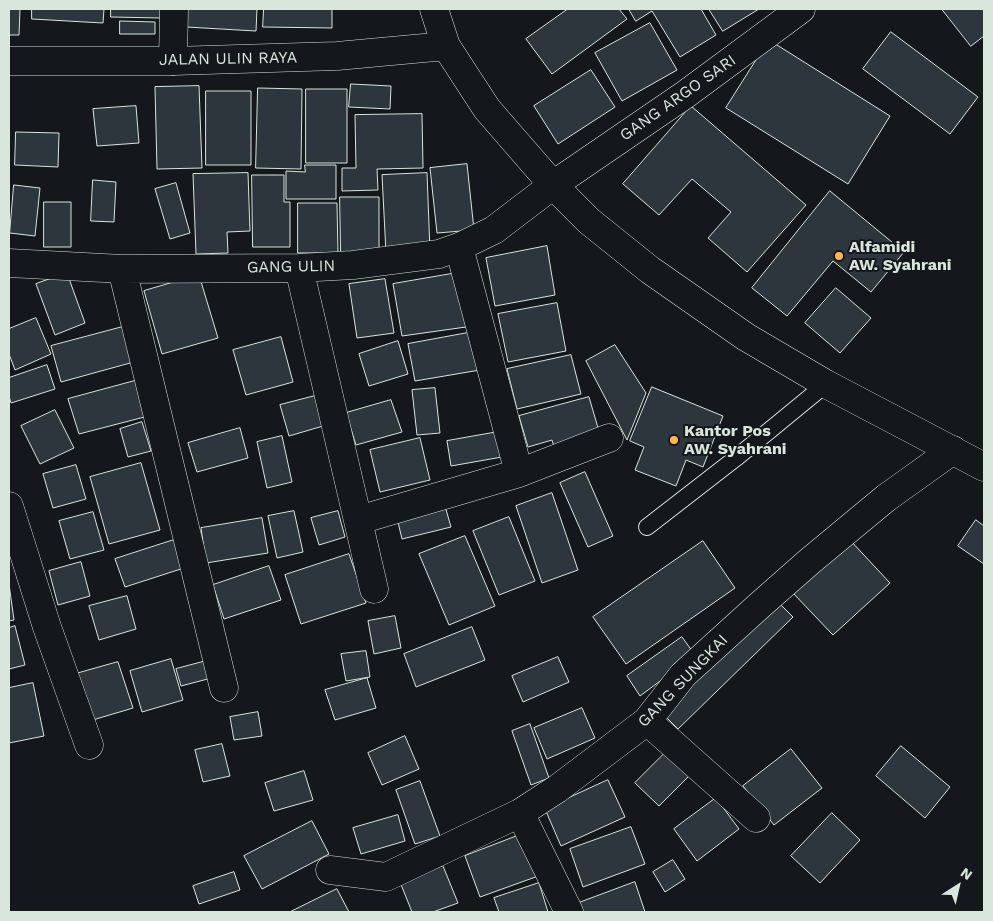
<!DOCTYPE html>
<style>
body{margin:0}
#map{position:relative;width:993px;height:921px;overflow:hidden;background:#14181c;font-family:"Work Sans",sans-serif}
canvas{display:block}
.frame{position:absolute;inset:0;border:10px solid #d8e6dc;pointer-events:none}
.north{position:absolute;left:933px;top:861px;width:50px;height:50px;-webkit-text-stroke:4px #14181c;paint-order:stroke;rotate:35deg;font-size:14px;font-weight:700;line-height:20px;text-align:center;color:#d8e6dc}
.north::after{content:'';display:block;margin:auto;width:18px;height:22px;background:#d8e6dc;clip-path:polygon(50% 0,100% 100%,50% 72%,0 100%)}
</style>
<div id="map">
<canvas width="993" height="921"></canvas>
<div class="frame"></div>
<div class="north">N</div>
</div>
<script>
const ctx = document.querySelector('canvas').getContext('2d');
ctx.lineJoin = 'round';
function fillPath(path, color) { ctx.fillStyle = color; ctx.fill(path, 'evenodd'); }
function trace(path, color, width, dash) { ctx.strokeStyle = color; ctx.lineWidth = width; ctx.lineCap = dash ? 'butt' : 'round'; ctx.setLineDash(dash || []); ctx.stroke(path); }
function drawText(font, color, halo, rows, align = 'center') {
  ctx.font = font + ' "Work Sans",sans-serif'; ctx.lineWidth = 4; ctx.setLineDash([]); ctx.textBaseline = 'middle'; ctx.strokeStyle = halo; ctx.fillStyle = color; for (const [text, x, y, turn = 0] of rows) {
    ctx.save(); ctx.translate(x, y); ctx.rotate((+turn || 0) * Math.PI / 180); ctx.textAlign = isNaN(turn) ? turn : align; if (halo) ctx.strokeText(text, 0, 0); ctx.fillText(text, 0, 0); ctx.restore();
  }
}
const building = new Path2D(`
 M9,9h11l-1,26h-10z
 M32,9h72l-1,14 -71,-4z
 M111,9h50v9l-50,-1z
 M186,9h71l-1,22 -70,-4z
 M264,9h68v19l-69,-1z
 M568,9h51l8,10 -75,55 -26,-35z
 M629,9h72l15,26 -36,22 -28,-46 -16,10z
 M709,9h50l-36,22z
 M942,9h42v27l-13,10z
 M120,21l35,1v12h-35z
 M650,23l27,47 -55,31 -27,-48z
 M891,32l87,65 -28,37 -87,-65z
 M769,40l121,76 -42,68 -122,-76z
 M591,70l24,37 -57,37 -24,-38z
 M351,84l40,2 -1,23 -41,-2z
 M199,86l3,82 -45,1 -2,-82z
 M258,88l44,1 -1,80 -45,-1z
 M306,89h41v74h-41z
 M206,91h45v74h-45z
 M136,106l3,37 -42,3 -4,-37z
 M691,106l115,99 -59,67 -39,-34 23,-26 -39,-33 -33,36 -36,-31z
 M422,114l1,54 -46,1 1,21 -36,1v-23h14l-1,-53z
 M16,132l43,1 -1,34 -43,-2z
 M467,164l7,66 -37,3 -7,-65z
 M305,165h31v34h-50v-28l19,1z
 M248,173l2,58 -23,1 1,21 -32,1 -3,-80z
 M427,173l3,78 -44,2 -4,-78z
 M252,175h32v27h6v45h-37z
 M93,180l23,2 -2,40 -23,-1z
 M176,183l14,50 -20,6 -15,-50z
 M14,185l26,3 -5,48 -25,-3z
 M830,191l74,61 -33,40 -38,-31 -46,55 -35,-28z
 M340,197h39v55l-38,1z
 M44,202h27v45h-27z
 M298,203h39l1,50h-40z
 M547,246l8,49 -60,11 -9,-48z
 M67,273l18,50 -30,12 -19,-51z
 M457,273l9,54 -64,9 -9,-52z
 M199,275l19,63 -56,16 -18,-63z
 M385,279l9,54 -37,5 -8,-54z
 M836,288l35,30 -31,35 -35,-30z
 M557,303l9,48 -58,11 -10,-48z
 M36,318l15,36 -36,16 -6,-16v-25z
 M130,325l11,35 -80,22 -10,-36z
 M473,332l7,38 -65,11 -7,-37z
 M281,337l12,45 -47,13 -13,-45z
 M398,341l10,33 -39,12 -10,-32z
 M615,345l31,48 -19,47 -41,-79z
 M571,355l10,39 -64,15 -10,-40z
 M47,365l8,24 -44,14 -2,-7v-18z
 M142,379l10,36 -73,19 -11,-35z
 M652,387l71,29 -20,51 -17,-7 -10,26 -41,-16 9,-23 -14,-6z
 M435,388l5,45 -23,2 -5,-45z
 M315,396l8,30 -34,10 -9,-31z
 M589,397l12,41 -46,12 -3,-10 -24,7 -9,-31z
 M391,400l11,32 -46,13 -10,-32z
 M55,410l19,38 -34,16 -19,-38z
 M142,422l9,29 -23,6 -8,-28z
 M240,428l8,30 -51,14 -9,-29z
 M498,432l4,25 -51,9 -4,-25z
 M282,436l10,46 -25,6 -10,-46z
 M420,438l10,42 -50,12 -10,-42z
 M141,463l19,67 -51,14 -19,-67z
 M76,465l10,34 -33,9 -10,-34z
 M585,472l28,64 -25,11 -28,-64z
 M552,493l26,77 -36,13 -26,-77z
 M445,506l6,21 -49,12 -5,-21z
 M294,511l9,41 -26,6 -9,-42z
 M338,511l7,26 -26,8 -8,-27z
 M93,512l11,38 -34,9 -11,-38z
 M509,517l26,64 -36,14 -26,-64z
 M262,518l6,35 -62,10 -5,-35z
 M976,520l8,6v38l-26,-18z
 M465,536l30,70 -46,19 -30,-71z
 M177,539l10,28 -62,20 -10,-28z
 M849,539l41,44 -57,52 -41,-43z
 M703,541l32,47 -109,76 -33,-47z
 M349,554l17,49 -65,21 -16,-49z
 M81,562l9,34 -32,9 -9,-34z
 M269,566l12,34 -57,19 -11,-34z
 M9,584l5,36 -5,1z
 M127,596l9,33 -37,11 -10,-34z
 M775,599l18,18 -115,112 -18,-18z
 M395,616l6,32 -27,6 -6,-33z
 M15,626l10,39 -16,4v-41z
 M472,627l13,33 -69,27 -12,-33z
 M682,637l13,18 -55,41 -13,-20z
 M366,651l4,26 -24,4 -5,-27z
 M558,657l11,25 -46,20 -11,-26z
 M171,659l12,41 -41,12 -12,-41z
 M214,659l5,17 -38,10 -5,-17z
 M118,662l15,46 -47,14 -14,-47z
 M367,678l9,30 -41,12 -10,-30z
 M33,683l11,53 -35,7v-55z
 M582,708l13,30 -48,21 -13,-31z
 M258,712l4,24 -28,4 -4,-23z
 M530,724l19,54 -18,7 -19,-54z
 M405,736l14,33 -37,16 -14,-32z
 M222,744l8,32 -27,6 -8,-32z
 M901,746l49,41 -25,31 -49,-42z
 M791,749l31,39 -48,37 -31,-39z
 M666,752l24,23 -31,31 -24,-23z
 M304,771l9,29 -39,11 -9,-28z
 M608,780l17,37 -64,29 -16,-37z
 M420,781l20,55 -25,8 -19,-54z
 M716,798l23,31 -42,32 -23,-32z
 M832,813l28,27 -40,43 -29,-27z
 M398,815l7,26 -44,13 -8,-26z
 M312,821l17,33 -67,35 -18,-33z
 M631,827l14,37 -62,23 -13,-38z
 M525,833l16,42 -61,22 -15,-41z
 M673,860l12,19 -20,13 -12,-20z
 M443,866l15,37 -25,9h-21l-12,-30z
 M234,872l6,18 -41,14 -6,-18z
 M635,882l10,30h-66l-3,-8z
 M539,883l9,29h-49l-5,-14z
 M337,889l12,23h-59z`);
fillPath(building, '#2c363c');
trace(building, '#d8e6dc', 1);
const lane = new Path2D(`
 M647,527l89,-69 90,-74`);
const street = new Path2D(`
 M173,61l1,-52
 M459,247l60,226
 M9,263l113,6 177,-1 54,-3 86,-11 20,-7 35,-17 59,-45 133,-91 115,-85
 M299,268l75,321
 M122,269l102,419
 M9,506l38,121 42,118
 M359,520l160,-47 90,-35
 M647,721l109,97
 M520,813l49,99
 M330,870l56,7 134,-64 37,-24 90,-68 36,-46 77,-70 50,-44 76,-63 67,-48`);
const secondary = new Path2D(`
 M434,9l12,37 41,63 66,76 36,36 61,49 96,67 80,47 158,83
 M9,61h164l164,-5 109,-10`);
trace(lane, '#d8e6dc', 18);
trace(street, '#d8e6dc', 29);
trace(secondary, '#d8e6dc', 29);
trace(lane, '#14181c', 16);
trace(street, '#14181c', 28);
trace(secondary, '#14181c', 28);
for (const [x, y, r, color] of [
 [839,256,5,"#ffb74d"],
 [674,440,5,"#ffb74d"]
]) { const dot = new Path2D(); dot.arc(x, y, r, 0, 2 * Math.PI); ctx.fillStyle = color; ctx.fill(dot); trace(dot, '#14181c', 2); }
drawText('16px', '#d8e6dc', '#14181c', [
 ["JALAN ULIN RAYA",228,59,-1],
 ["GANG ARGO SARI",678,98,-35],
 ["GANG ULIN",291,267,-1],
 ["GANG SUNGKAI",683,681,-46]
]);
drawText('bold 16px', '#d8e6dc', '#14181c', [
 ["Alfamidi",849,247],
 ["AW. Syahrani",849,265],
 ["Kantor Pos",684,431],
 ["AW. Syahrani",684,449]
], 'left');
</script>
